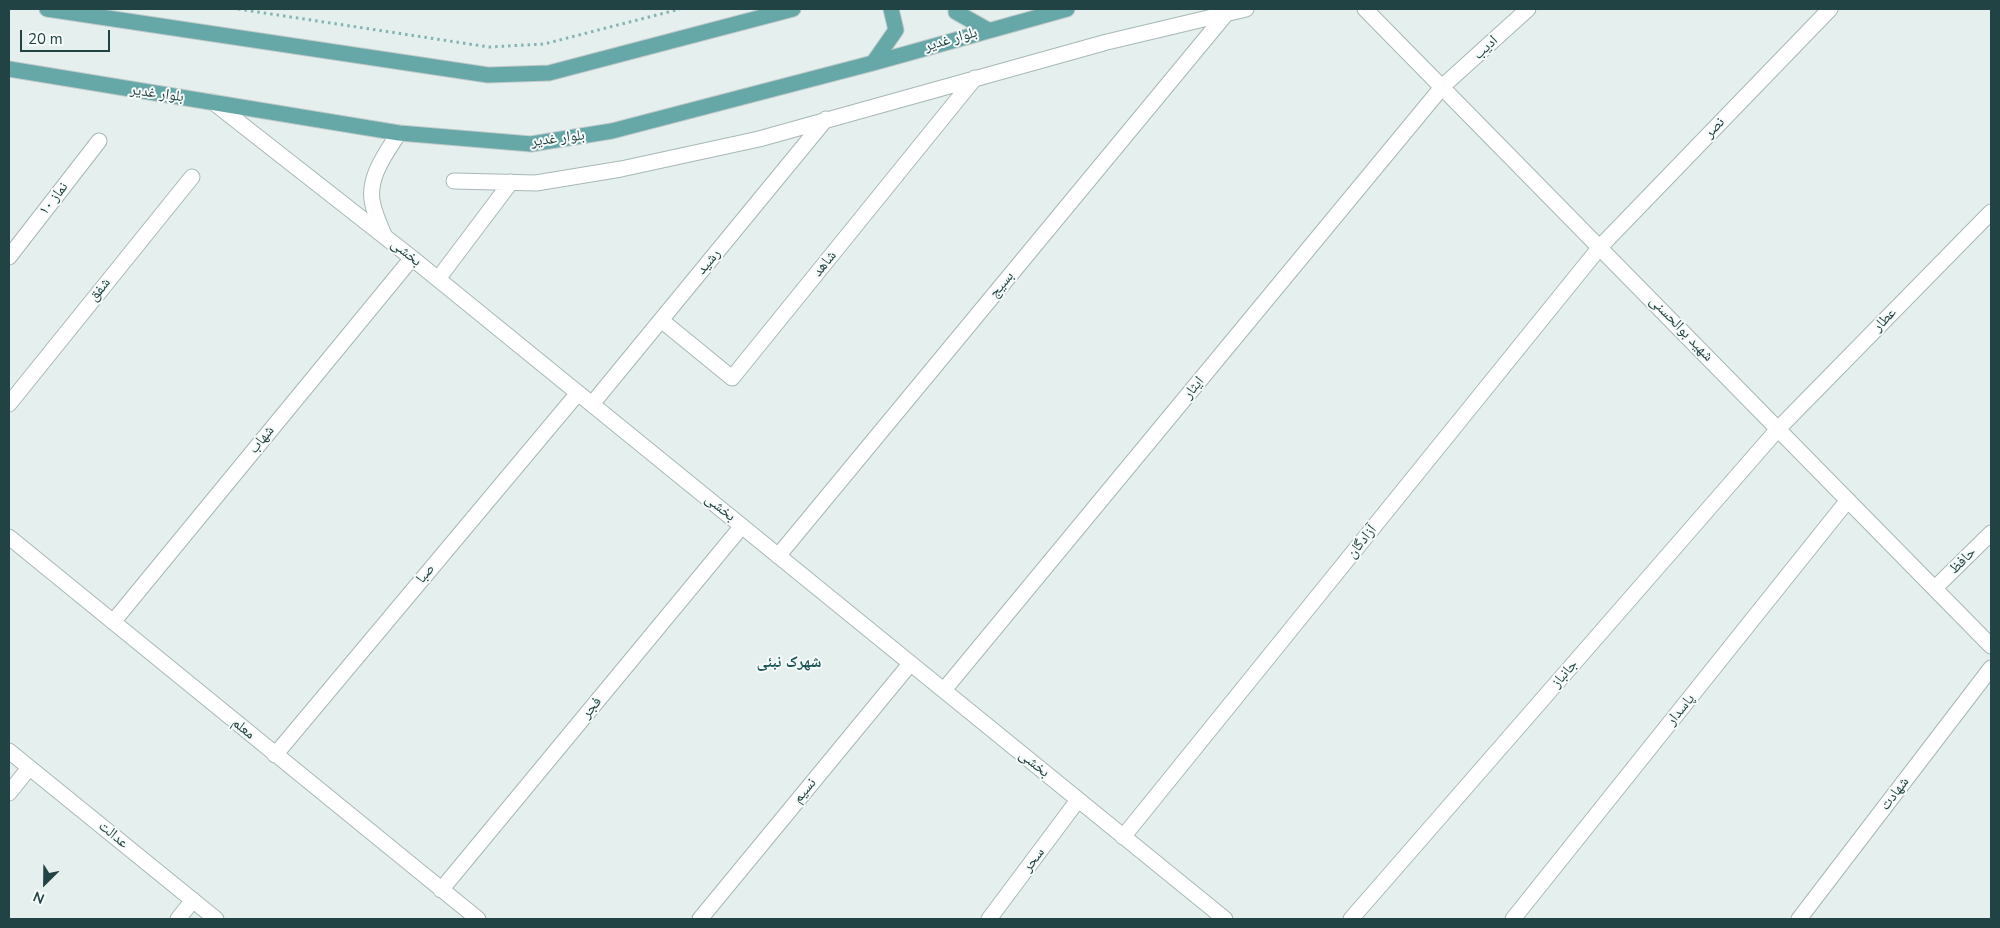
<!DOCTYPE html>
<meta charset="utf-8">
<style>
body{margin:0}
#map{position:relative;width:2000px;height:928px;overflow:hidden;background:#e5efed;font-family:"Nunito Sans",sans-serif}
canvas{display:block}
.frame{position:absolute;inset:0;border:10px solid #224343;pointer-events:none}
.north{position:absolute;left:20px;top:858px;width:50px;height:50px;-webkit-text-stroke:4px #f6fbfa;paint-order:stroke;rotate:203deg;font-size:14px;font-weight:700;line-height:20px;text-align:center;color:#224343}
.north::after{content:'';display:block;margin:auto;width:18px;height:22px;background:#224343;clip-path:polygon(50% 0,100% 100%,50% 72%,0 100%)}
.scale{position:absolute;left:20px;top:30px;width:90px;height:22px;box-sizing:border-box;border:2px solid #224343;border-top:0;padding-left:6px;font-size:15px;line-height:18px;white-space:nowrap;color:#224343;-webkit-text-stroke:4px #f6fbfa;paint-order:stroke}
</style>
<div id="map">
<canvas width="2000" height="928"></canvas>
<div class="frame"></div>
<div class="north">N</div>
<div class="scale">20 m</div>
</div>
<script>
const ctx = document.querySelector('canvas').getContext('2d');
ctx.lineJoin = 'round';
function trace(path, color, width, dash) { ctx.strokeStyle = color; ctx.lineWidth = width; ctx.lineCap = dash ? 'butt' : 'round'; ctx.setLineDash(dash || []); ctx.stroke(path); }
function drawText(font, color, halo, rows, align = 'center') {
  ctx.font = font + ' "Nunito Sans","Noto Naskh Arabic",sans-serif'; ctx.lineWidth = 4; ctx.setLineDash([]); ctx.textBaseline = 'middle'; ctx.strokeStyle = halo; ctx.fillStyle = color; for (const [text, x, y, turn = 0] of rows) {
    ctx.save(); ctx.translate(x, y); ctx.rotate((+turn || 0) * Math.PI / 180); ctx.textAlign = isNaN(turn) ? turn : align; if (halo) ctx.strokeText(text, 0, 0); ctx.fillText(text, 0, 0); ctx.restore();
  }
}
const minor = new Path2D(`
 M1365,9l626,637
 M213,102l199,156 813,661
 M454,181l82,2 85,-14 138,-30 348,-97 139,-33
 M384,235c-4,-10 -9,-20 -11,-30 -7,-26 13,-52 26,-72
 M9,257l90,-116
 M438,279l73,-97
 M661,320l71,58 243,-300
 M9,404l183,-227
 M592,404l234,-285
 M9,537l469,382
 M778,556l448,-542
 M1935,588l56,-55
 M113,622l299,-364
 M944,690l499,-604 85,-77
 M9,751l207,168
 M275,755l303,-362
 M9,793l20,-25
 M1123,837l477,-590 230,-238
 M441,890l301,-364
 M178,919l15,-19
 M700,919l210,-255
 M989,919l89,-119
 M1351,919l427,-490 213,-217
 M1513,919l335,-419
 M1799,919l192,-251`);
const major = new Path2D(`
 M47,9l441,66 61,-2 244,-64
 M956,9v3l32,18
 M873,63l23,-33 -5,-21
 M9,69l390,64 132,11 81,-13 261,-68 194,-54`);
trace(minor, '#a7b8b7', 17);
trace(major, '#c1caca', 17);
trace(new Path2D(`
 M238,9l251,38 55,-3 136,-35`), '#83b5b3', 3, [2.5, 4]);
trace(minor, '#fff', 15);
trace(major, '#66a7a8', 15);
drawText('15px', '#224343', '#f6fbfa', [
 ["بلوار غدیر",951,40,-16],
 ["ادیب",1486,48,-43],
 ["بلوار غدیر",157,94,8],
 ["نصر",1715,128,-46],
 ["بلوار غدیر",558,139,-7],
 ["نماز ۱۰",54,199,-52],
 ["بخشی",406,253,39],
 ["رشید",709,262,-50],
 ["شاهد",825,264,-51],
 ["بسیج",1002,285,-50],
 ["شفق",100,290,-51],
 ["عطار",1885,320,-46],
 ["شهید بوالحسنی",1681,329,46],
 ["ایثار",1194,388,-50],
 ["شهاب",262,440,-51],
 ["بخشی",720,508,39],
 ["آزادگان",1362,542,-51],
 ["حافظ",1963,561,-45],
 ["صبا",426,574,-50],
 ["جانباز",1565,674,-49],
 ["فجر",592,708,-50],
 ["پاسدار",1681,710,-51],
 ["معلم",243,729,39],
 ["بخشی",1034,764,39],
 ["نسیم",805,791,-50],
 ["شهادت",1895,794,-53],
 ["عدالت",113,835,39],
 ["سحر",1034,860,-53]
]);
drawText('bold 16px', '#1c5557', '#f6fbfa', [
 ["شهرک نبئی",789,663]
]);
</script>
